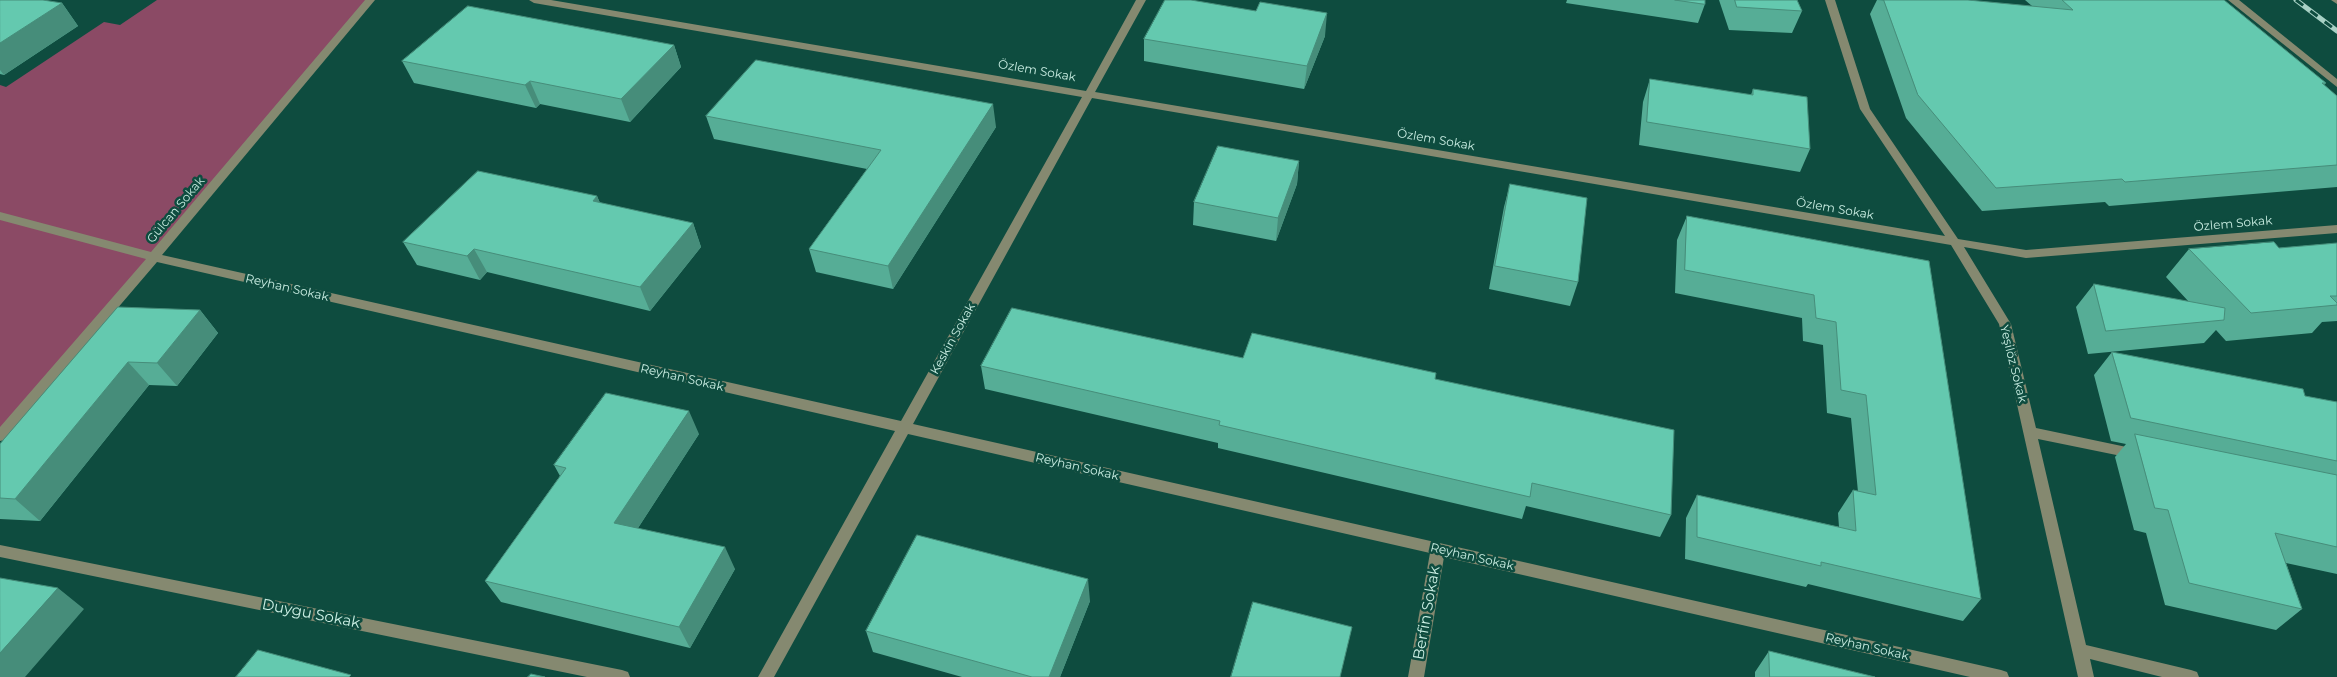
<!DOCTYPE html>
<meta charset="utf-8">
<style>
body{margin:0}
canvas{display:block;background:#0e4c3f}
</style>
<canvas width="2337" height="677"></canvas>
<script>
const ctx = document.querySelector('canvas').getContext('2d');
ctx.lineJoin = 'round';
function fillPath(path, color) { ctx.fillStyle = color; ctx.fill(path, 'evenodd'); }
function trace(path, color, width, dash) { ctx.strokeStyle = color; ctx.lineWidth = width; ctx.lineCap = dash ? 'butt' : 'round'; ctx.setLineDash(dash || []); ctx.stroke(path); }
function drawText(font, color, halo, rows, align = 'center') {
  ctx.font = font + ' Montserrat,sans-serif'; ctx.lineWidth = 5; ctx.setLineDash([]); ctx.textBaseline = 'middle'; ctx.strokeStyle = halo; ctx.fillStyle = color; for (const [text, x, y, turn = 0] of rows) {
    ctx.save(); ctx.translate(x, y); ctx.rotate((+turn || 0) * Math.PI / 180); ctx.textAlign = isNaN(turn) ? turn : align; if (halo) ctx.strokeText(text, 0, 0); ctx.fillText(text, 0, 0); ctx.restore();
  }
}
fillPath(new Path2D(`
 M157,0h213l-370,436v-351l6,2 98,-65 16,3z`), '#8b4a65');
fillPath(new Path2D(`
 M365,0h10l-213,255 739,166 181,-324 -548,-94 -5,-3h22l535,91 50,-91h10l-51,92 850,144 -85,-127 -35,-109h10l35,109 88,130 68,11 311,-25v8l-311,25 -62,-11 47,77 25,104 100,21 5,1 2,4 -2,4 -5,1 -98,-20 48,206 105,25 6,2 2,5h-37l-72,-18 4,18h-16l-79,-353 -48,-79 -859,-147 -179,326 1088,246 6,2 2,5h-39l-526,-120 -20,120h-16l22,-124 -522,-119 -134,243h-16l137,-246 -738,-169 -152,178 -5,1v-14l146,-168 -146,-39v-8l151,40z
 M2228,0h11l98,79v8z
 M2331,0h6v4z
 M0,545l622,125 6,2 2,5h-43l-587,-120z`), '#858970');
const rail = new Path2D(`
 M2296,0l41,31`);
trace(rail, '#a8d1c5', 5);
trace(rail, '#0e4c3f', 3, [9]);
fillPath(new Path2D(`
 M0,0l62,3 16,23 -74,49 -4,-1z
 M1567,0h138v4l-7,19 -132,-20z
 M1719,0h78l5,11 -10,22 -63,-3z
 M1877,0l155,6 -7,-6h199l102,83 -2,2 13,11v91l-228,19 -4,-4 -123,9 -76,-93 -36,-104z
 M1325,36l-21,53 -160,-28v-22z
 M674,45l7,22 -51,55 -90,-18 -4,4 -122,-25 -12,-22z
 M1650,79l101,16 2,-6 57,60 -10,23 -161,-27 4,-43z
 M706,116l290,11 -103,162 -77,-17 -7,-23 58,-80 -153,-30z
 M1299,161l-2,23 -21,57 -83,-16 1,-23z
 M1510,184l68,98 -8,24 -81,-17 15,-82z
 M597,196l3,7 93,20 8,24 -51,64 -163,-39 -7,8 -63,-15 -14,-23z
 M1687,216l242,45 52,338 -18,22 -155,-37 -2,3 -121,-28 1,-41 11,-23 142,32 -1,-14 15,-23 5,2 -7,-74 -24,-5 -4,-68 -20,-4 -1,-23 -127,-25 2,-53z
 M2337,243v78l-15,1 -10,11 -86,8 -10,-11 -12,13 -116,11 -12,-47 18,-23 95,18 -23,-25 23,-28 90,-1z
 M200,310l18,23 -41,53 -28,-1 -109,136 -40,-2v-75z
 M2112,352l193,44 32,6v172l-51,-11 16,46 -26,21 -111,-25 -19,-72 -12,-3 -19,-73 11,-13 -15,-3 -17,-66z
 M981,366l454,13 236,136 -11,22 -134,-31 -4,13 -304,-71v-5l-233,-54z
 M699,434l-61,94 97,41 -45,79 -189,-46 -16,-21 75,-105 -6,-11z
 M1090,601l-30,76h-98l-89,-25 -7,-21z
 M1769,651l106,26h-120v-5z`), '#56ad96');
fillPath(new Path2D(`
 M62,3l16,23 -74,49 -4,-5v-27z
 M1327,13l-2,23 -21,53 3,-23z
 M674,45l7,22 -51,55 -9,-23z
 M530,81l10,23 -4,4 -11,-23z
 M993,104l3,23 -103,162 -5,-23z
 M1299,161l-2,23 -21,57 2,-23z
 M597,196l10,24 -14,-19z
 M693,223l8,24 -51,64 -10,-24z
 M474,249l13,23 -7,8 -13,-24z
 M200,310l18,23 -41,53 -20,-23z
 M128,362l21,23 -109,136 -25,-22z
 M689,411l10,23 -72,111 -13,-22z
 M725,547l10,22 -45,79 -11,-21z
 M1088,579l2,22 -30,76h-11z
 M58,588l26,21 -59,68h-25v-24z`), '#468d7a');
const building = new Path2D(`
 M0,0h43l19,3 -62,40z
 M1165,0h26l65,11 4,-9 67,11 -20,53 -163,-27z
 M1675,0h30v4z
 M1735,0h62l5,11 -65,-4z
 M1884,0h84l105,10 -11,-10h162l102,83h-4l15,13v69l-212,17 -3,-3 -126,9 -78,-93z
 M468,6l206,39 -53,54 -91,-18 -5,4 -123,-24z
 M756,60l237,44 -105,162 -79,-17 72,-99 -175,-34z
 M1650,79l103,16v-6l54,8 3,52 -163,-27z
 M1218,146l81,15 -21,57 -84,-16z
 M478,171l119,25 -4,5 100,22 -53,64 -166,-38 -7,7 -64,-14z
 M1510,184l77,14 -9,84 -83,-16z
 M1687,216l242,45 52,338 -160,-37v4l-124,-29v-42l159,36 -3,-41 23,5 -10,-100 -25,-5 -5,-68 -20,-4 -2,-23 -129,-25z
 M2274,242l5,6 58,-5v53h-7l7,7v2l-86,8 -62,-64z
 M2094,284l131,24 -1,12 -118,11z
 M118,307l82,3 -43,53 -29,-1 -113,137 -15,-1v-54z
 M1012,308l231,50 9,-25 184,40 -1,6 239,51 -3,85 -139,-32 -2,14 -311,-72 1,-4 -239,-55z
 M2112,352l191,37 2,7 32,6v59l-206,-43z
 M606,393l83,18 -75,112 111,24 -46,80 -194,-46 81,-113 -12,-3z
 M2135,434l202,41v72l-62,-14 27,76 -113,-26 -21,-73 -13,-2z
 M917,535l171,44 -39,98h-17l-166,-46z
 M0,578l58,10 -58,65z
 M1253,602l99,25 -12,50h-109z
 M258,650l93,25 -2,2h-113z
 M1769,651l106,26h-105z
 M531,674l14,3h-17z`);
fillPath(building, '#64c9af');
trace(building, '#468d7a', 1);
drawText('12px', '#caeee3', '#0e4c3f', [
 ["Özlem Sokak",1037,71,10],
 ["Özlem Sokak",1436,140,10],
 ["Özlem Sokak",1835,209,10],
 ["Gülcan Sokak",176,210,-50],
 ["Özlem Sokak",2233,224,-5],
 ["Reyhan Sokak",287,288,13],
 ["Keskin Sokak",953,339,-61],
 ["Yeşilöz Sokak",2013,364,76],
 ["Reyhan Sokak",682,378,13],
 ["Reyhan Sokak",1077,467,13],
 ["Reyhan Sokak",1472,557,13],
 ["Reyhan Sokak",1867,647,13]
]);
drawText('15px', '#caeee3', '#0e4c3f', [
 ["Berfin Sokak",1427,613,-80],
 ["Duygu Sokak",311,614,11]
]);
</script>
